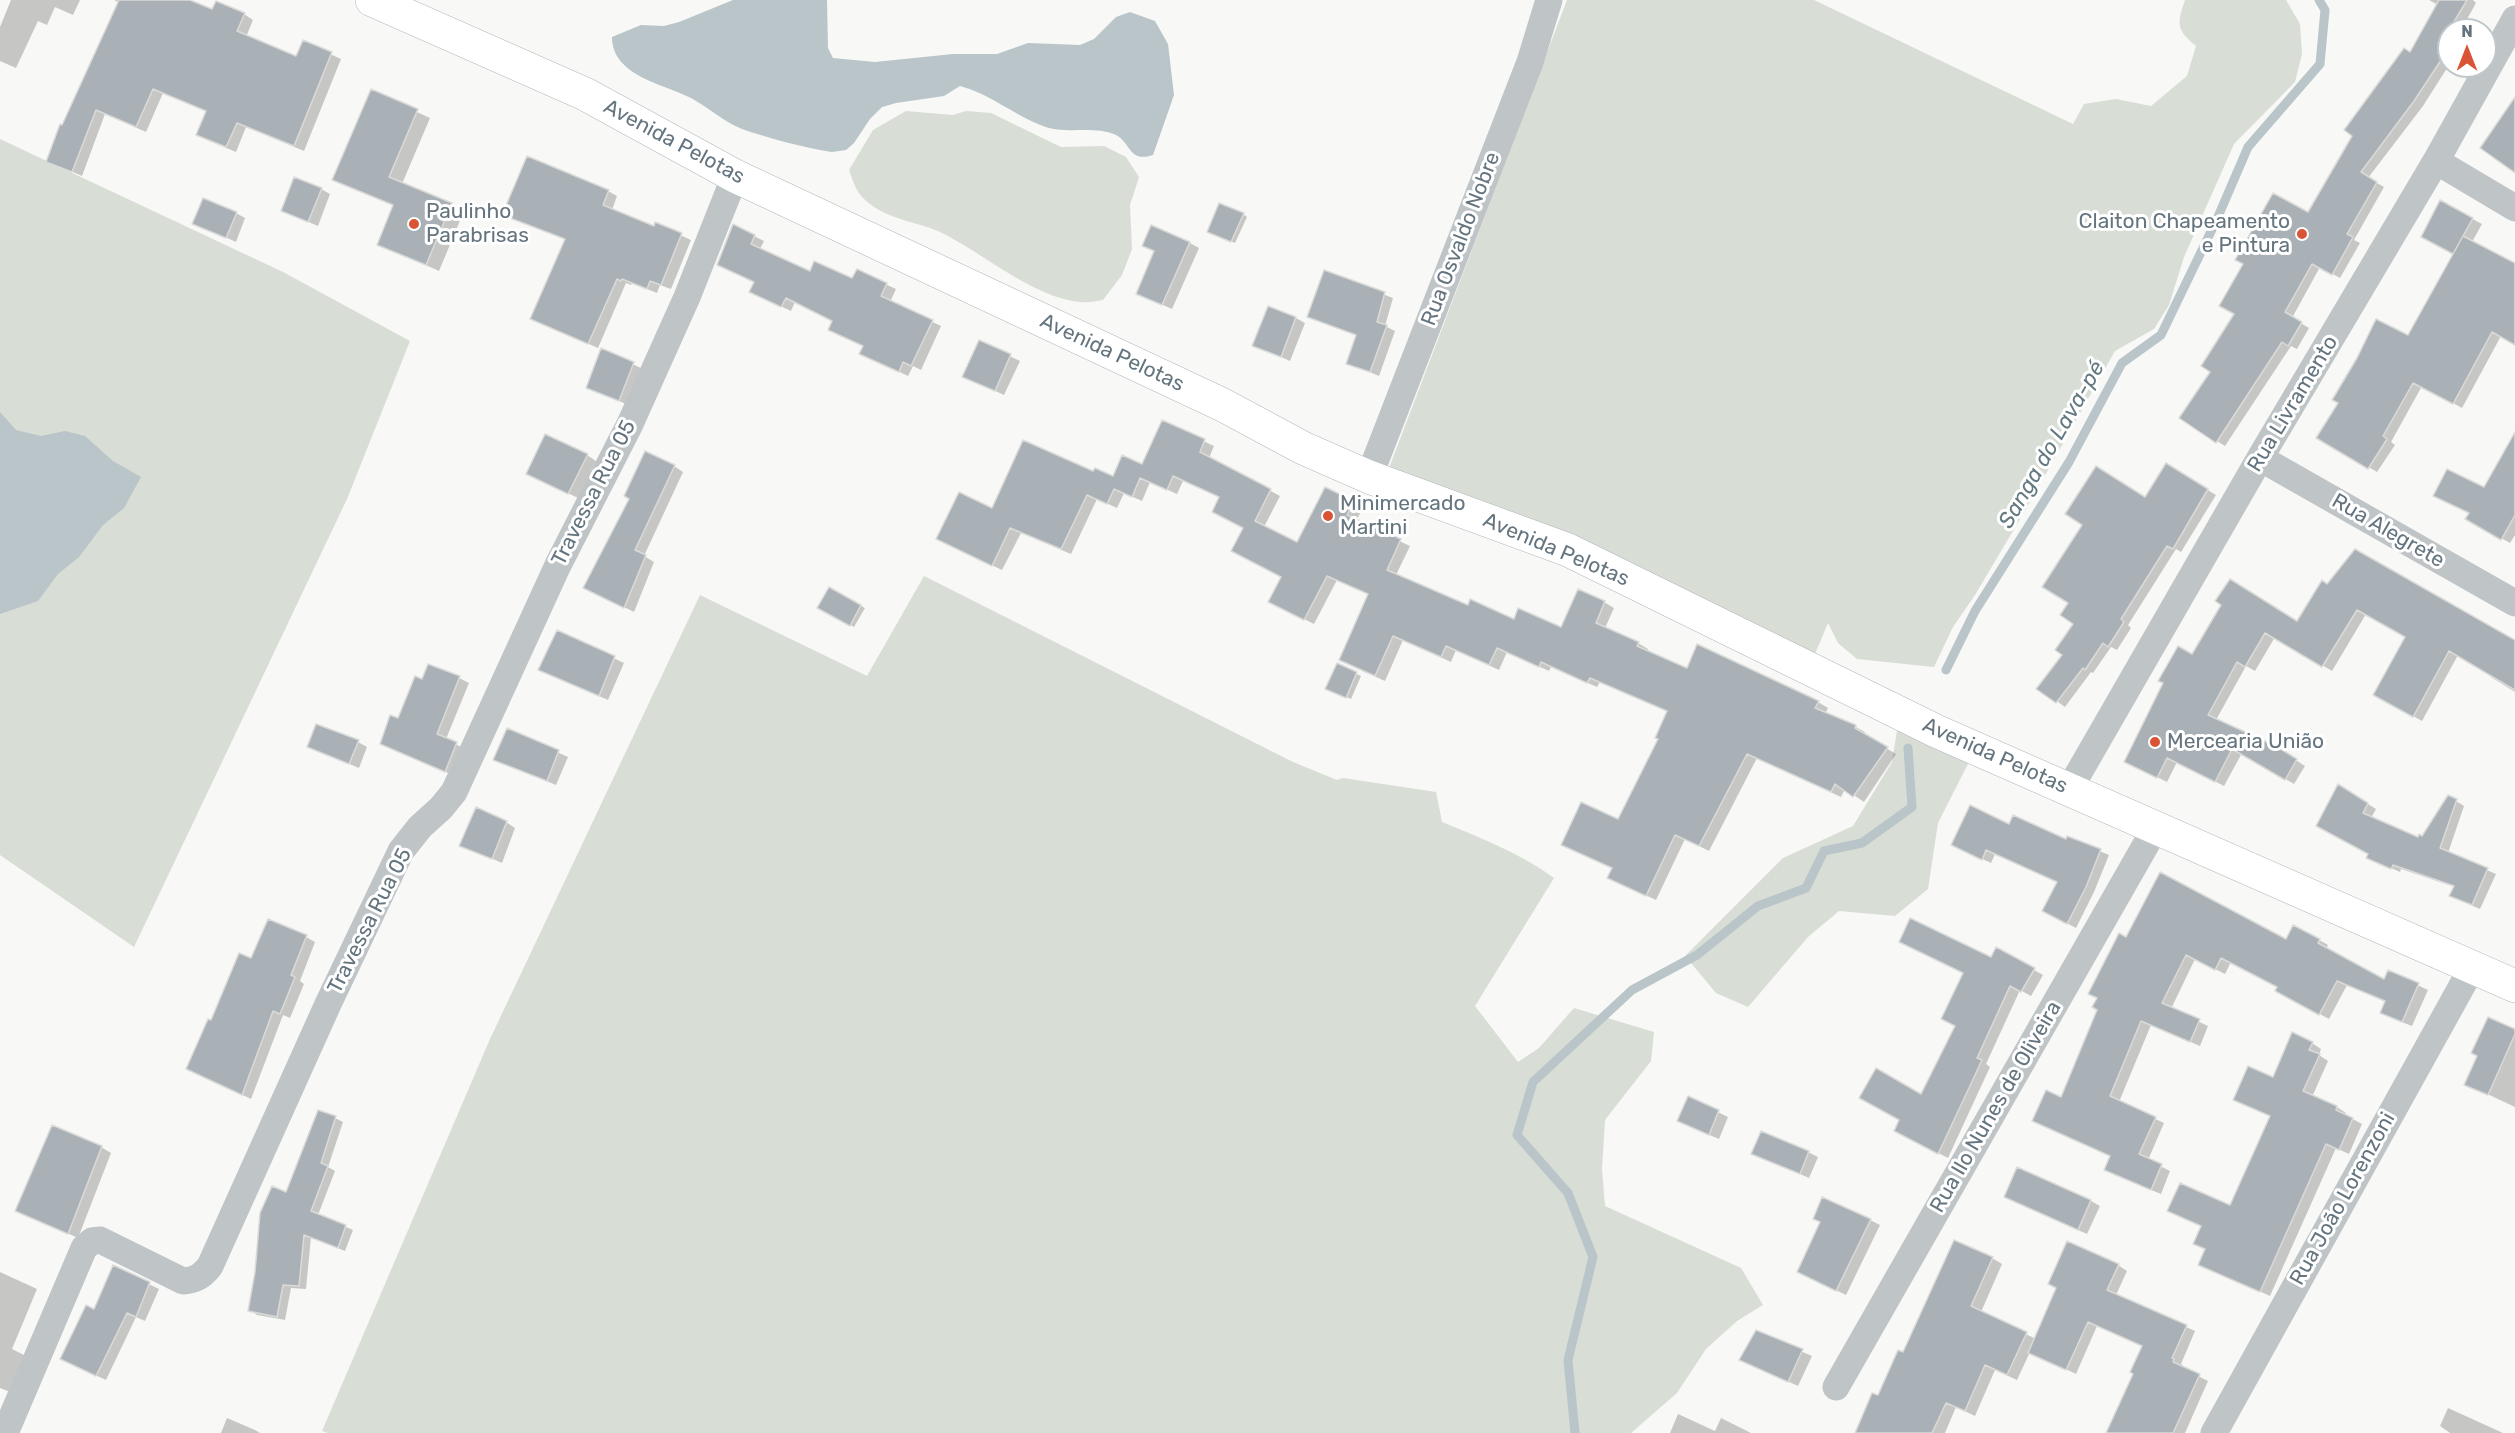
<!DOCTYPE html>
<meta charset="utf-8">
<style>
body{margin:0}
#map{position:relative;width:2515px;height:1433px;overflow:hidden;background:#f8f8f6;font-family:Rubik,sans-serif}
canvas{display:block}
.north{position:absolute;left:2437px;top:18px;width:60px;height:60px;box-sizing:border-box;background:#fff;border:2px solid #c1c8cc;border-radius:50%;rotate:0deg;font-size:16px;font-weight:700;line-height:24px;text-align:center;color:#65757f}
.north::after{content:'';display:block;margin:auto;width:21px;height:27px;background:#d85435;clip-path:polygon(50% 0,100% 100%,50% 72%,0 100%)}
</style>
<div id="map">
<canvas width="2515" height="1433"></canvas>
<div class="north">N</div>
</div>
<script>
const ctx = document.querySelector('canvas').getContext('2d');
ctx.lineJoin = 'round';
function fillPath(path, color) { ctx.fillStyle = color; ctx.fill(path, 'evenodd'); }
function trace(path, color, width, dash) { ctx.strokeStyle = color; ctx.lineWidth = width; ctx.lineCap = dash ? 'butt' : 'round'; ctx.setLineDash(dash || []); ctx.stroke(path); }
function drawText(font, color, halo, rows, align = 'center') {
  ctx.font = font + ' Rubik,sans-serif'; ctx.lineWidth = 6; ctx.setLineDash([]); ctx.textBaseline = 'middle'; ctx.strokeStyle = halo; ctx.fillStyle = color; for (const [text, x, y, turn = 0] of rows) {
    ctx.save(); ctx.translate(x, y); ctx.rotate((+turn || 0) * Math.PI / 180); ctx.textAlign = isNaN(turn) ? turn : align; if (halo) ctx.strokeText(text, 0, 0); ctx.fillText(text, 0, 0); ctx.restore();
  }
}
fillPath(new Path2D(`
 M1567,0h247l259,124 11,-20 32,-5 35,7 36,-30 9,-30c-20,-16 -19,-23 -11,-46h101l14,24 2,30 -7,28 -61,62 -50,113 -15,48 -15,24 -39,22 -89,158 -51,86 -22,32 -19,40 -77,-8 -19,-16 -10,-20 -21,50 -421,-197z
 M906,111l47,4 13,-4 25,2 70,34 43,-1 22,11 13,20 -9,28 2,44 -10,26 -19,25c-7,1 -15,3 -23,2 -47,-4 -99,-51 -142,-71 -22,-9 -49,-12 -68,-27 -13,-9 -16,-20 -21,-34l24,-40z
 M0,139l283,133 127,69 -63,158 -213,448 -134,-92z
 M924,576l369,186 44,18 6,-2 93,14 6,30c39,16 78,31 112,56l-79,128 43,56 21,-14 35,-40 80,24 -3,29 -46,59 -3,49 3,37 136,62 22,37 -26,16 -31,28 -29,44 -46,40h-1303l-6,-2 168,-392 210,-444 167,81z
 M1899,718l75,34 -36,71 -10,66 -33,27 -56,-5 -31,26 -60,70 -32,-14 -31,-37 98,-98 70,-32 39,-64z`), '#d8ddd5');
fillPath(new Path2D(`
 M733,0h94l1,48 5,10 42,4 78,-8h44l31,-11 52,2 14,-6 22,-22 14,-5 25,9 13,23 6,51 -21,60c-24,8 -22,-12 -37,-20 -23,-10 -50,0 -73,-9 -29,-11 -53,-32 -83,-40l-16,10 -48,7 -14,4 -12,12 -16,24 -8,7 -14,2c-27,-4 -64,-14 -90,-23 -18,-7 -34,-22 -51,-31 -27,-14 -79,-22 -79,-61l29,-12 23,1 15,-4z
 M0,412l16,18 25,6 24,-5 20,5 28,25 28,16 -17,31 -21,17 -24,32 -21,17 -20,27 -38,13z`), '#b9c5c9');
fillPath(new Path2D(`
 M11,0h69l-7,15 -18,-8 -8,18 -9,-4 -22,47 -16,-7v-34z
 M114,0h72l27,11 31,3 9,6 -7,17 51,21 7,-16 37,17 -37,92 -58,-24 -10,25 -29,-12 -9,-6 9,-23 -44,-18 -17,39 -41,-18 -23,62 -34,-15 72,-158z
 M2429,0h44l3,3 -15,27h-12v35l-26,41 -55,72 16,9 -30,53 6,3 -20,35 -20,-11 -28,51 17,10 -12,21 -6,-3 -66,100 -8,-5 -5,-69 96,-158 103,-160 27,-49z
 M371,91l59,27 -28,66 62,27 -25,60 -60,-27 16,-38 -49,-20z
 M321,189l9,5 -12,32 -26,-11z
 M608,191l9,5 -5,14 42,18 2,-4 35,16 -20,49 -11,-4 -3,8 -25,-10 -1,2 -5,-2 -28,65 -57,-25 25,-83 -52,-21z
 M2441,202l41,22 -10,18 43,23v79l-14,-8 -39,72 -40,-22 -31,56 4,3 -18,27 -59,-35 90,-100 47,-84 -23,-12z
 M236,213l9,5 -9,24 -42,-19z
 M1243,214l4,3 -12,26 -22,-10z
 M754,236l10,5 -4,8 50,24 43,7 4,-9 39,18 -6,13 51,24 -20,44 -8,-4 -5,10 -38,-18 -6,-12 -30,-25 -39,-19 -4,9 -30,-14 -5,-15 -28,-12z
 M1190,243l9,5 -27,61 -25,-11 9,-46z
 M1325,272l68,26 -8,28 10,5 -16,45 -31,-13 9,-27 -48,-20z
 M1296,318l9,5 -15,38 -36,-16z
 M980,342l40,19 -16,34 -30,-14z
 M602,350l41,19 -15,36 -40,-18z
 M1162,422l52,24 -5,12 71,38 -16,31 34,17 55,-42 10,6 -7,13 54,25 -14,29 72,32 46,14 48,8 42,-27 10,6 -9,20 33,15 10,6 -1,3 40,18 11,-24 120,56 10,6 -3,6 31,13 9,5 -1,3 32,19 -32,48 -19,-13 -4,8 -84,-39 -48,93 -24,-12 -29,61 -37,-17 -6,-14 6,-49 41,-81 8,-27 -68,-30 -3,5 -46,-20 -2,4 -42,-19 -8,18 -43,-20 -5,12 -48,-22 -18,41 -35,-16 20,-71 -33,-14 -23,44 -34,-17 3,-30 -62,-80 -38,-16 -6,13 -27,-12 -8,19 -18,-8 -7,15 -20,-9 -26,55 -50,-21 -19,37 -55,-26 46,-34 101,-37 20,5 29,-12z
 M2515,448v87l-5,8 -43,-24 17,-30z
 M587,455l9,6 -18,37 -41,-20z
 M2167,465l49,30 -35,57 -5,-3 -48,76 3,3 -14,22 -6,-3 -18,26 -2,-1 -26,35 -26,-19 25,-34 11,-30z
 M674,466l9,6 -39,84 10,6 -20,50 -40,-20z
 M2328,585l187,56v51l-24,-15 1,-2 -34,-20 -36,66 -47,-26 31,-59 -40,-22 -34,57 -57,-34 -20,34 -9,-5 -30,54 59,27 30,19 -11,18 -52,-31 -18,33 -47,-24 -10,20 -32,-16 58,-110 30,-51 74,18z
 M830,589l35,19 -11,19 -35,-20z
 M558,632l66,31 -16,37 -68,-30z
 M1337,665l24,11 -10,23 -20,-8z
 M459,678l10,5 -23,56 19,10 -10,27 -73,-32 41,-63z
 M508,730l60,27 -12,28 -61,-25z
 M358,742l9,5 -8,21 -50,-21z
 M2339,786l37,23 -5,9 48,21 4,-1 33,-37 8,5 -16,47 48,21 -16,35 -21,-9 -4,-13 -54,-18 -1,3 -32,-14 2,-4z
 M506,822l9,6 -13,35 -41,-18z
 M2010,826l56,15 2,-3 41,17 -15,37 -18,36 -32,-17 15,-29 -64,-28 -4,9 -30,-14z
 M306,937l9,5 -15,39 4,3 -14,34 -7,-3 -32,84 -63,-30 23,-47 41,-62z
 M2127,939l192,1 9,5 -2,4 59,32 4,-9 39,18 -16,36 -21,-8 -5,-16 -39,-17 -18,34 -52,-28 2,-4 -48,-25 -6,12 -30,-15 -24,50 37,17 -8,20 -49,-21 -32,77 45,21 -16,37 22,11 -9,23 -46,-19 -3,-19 -50,-57z
 M1997,949l46,26 -12,21 -11,-6 -34,74 4,3 -42,91 -43,-22 17,-40z
 M2515,1030v77l-49,-23z
 M2312,1043l9,6 -2,6 9,6 -16,36 25,10 9,6 -1,2 17,9 -13,30 -13,-6 -66,148 -71,-32 7,-14 -11,-7 36,-36 40,-91 3,-37z
 M1689,1098l39,19 -9,22 -31,-13z
 M335,1118l8,4 -15,45 7,4 -17,44 35,15 -8,21 -34,-14 -5,52 -15,-1 -6,32 -28,-5 -7,-5 37,-116z
 M101,1147l10,6 -33,85 -61,-28z
 M1808,1152l10,5 -9,21 -56,-25z
 M2091,1201l9,5 -13,28 -72,-32z
 M1870,1220l10,5 -34,70 -38,-18z
 M1992,1258l10,6 -21,48 55,27 82,-74 9,6 -11,24 79,36 -14,33 2,1 -1,3 26,13 -23,52h-78l28,-60 9,-27 -47,-20 -21,48 -46,-22 -13,28 -22,-10 -20,46 -19,-9 -11,26h-89l47,-79z
 M114,1267l45,22 -14,32 -9,-4 -30,63 -35,-16z
 M0,1272l37,17 -25,60 18,9 -15,36 -15,-6z
 M1756,1332l56,24 -14,30 -48,-22z
 M2448,1408l55,25h-53l-10,-7z
 M1678,1414l37,17 6,-13 30,15h-81z
 M227,1418l28,12 5,3h-39z`), '#0003');
trace(new Path2D(`
 M1946,670l29,-59 94,-149 53,-99 39,-28 56,-116 31,-72 72,-83 5,-54 -6,-10
 M1575,1433l-7,-73 25,-103 -25,-64 -51,-58 16,-53 99,-92 65,-35 61,-49 48,-18 18,-37 38,-8 50,-36 -4,-59`), '#b9c5c9', 9);
const building = new Path2D(`
 M119,0h71l22,9 4,-8 29,12 -8,18 59,25 7,-16 29,12 -38,94 -57,-23 -11,24 -30,-12 10,-24 -53,-22 -17,38 -40,-17 -24,62 -26,-10 14,-38 2,1z
 M2439,0h28l-18,30v18l-35,53 -53,71 16,10 -30,52 6,3 -21,38 -20,-11 -27,48 17,10 -14,24 -6,-4 -66,101 -37,-25 31,-46 -9,-6 33,-52 -15,-8 24,-42 -8,-4 38,-67 35,19 44,-76 -8,-6 60,-82 6,4z
 M371,89l47,20 -29,68 63,26 -26,62 -49,-20 16,-40 -61,-25z
 M2515,97v76l-35,-25z
 M527,156l82,34 -6,15 51,21 1,-4 27,11 -21,52 -11,-4 -3,8 -25,-10 -1,2 -4,-2 -29,65 -58,-25 35,-80 -63,-24z
 M294,177l28,11 -14,34 -27,-11z
 M203,198l34,14 -11,26 -34,-14z
 M2440,200l33,18 -20,36 -32,-17z
 M1219,203l25,10 -13,29 -24,-10z
 M733,224l22,11 -4,9 59,27 4,-10 38,17 5,-9 30,14 -6,13 52,24 -22,46 -8,-4 -4,10 -40,-18 4,-8 -35,-16 4,-9 -46,-23 -5,9 -32,-15 5,-10 -37,-17z
 M1151,225l39,17 -28,63 -26,-11 18,-43 -12,-5z
 M2463,236l52,27v82l-23,-13 -39,72 -40,-21 -30,53 4,3 -19,30 -52,-31 22,-35 -6,-3 25,-42 19,-39 32,16z
 M1324,270l61,22 -8,30 10,3 -17,47 -24,-8 10,-29 -49,-18z
 M1268,306l28,11 -15,40 -29,-11z
 M979,340l32,14 -16,37 -33,-14z
 M601,348l33,14 -15,39 -33,-13z
 M1162,420l43,19 -5,13 71,37 -16,32 42,21 28,-55 29,14 -7,14 54,24 -14,31 81,35 2,-6 44,20 4,-11 43,19 17,-38 27,12 -9,22 43,19 -2,4 50,22 10,-24 122,57 -4,7 41,17 -1,3 33,19 -35,50 -18,-13 -4,8 -84,-38 -48,92 -24,-11 -29,61 -39,-18 5,-10 -51,-23 20,-43 37,17 40,-80 -3,-1 12,-27 -77,-33 -3,5 -46,-21 -2,5 -42,-19 -8,17 -43,-19 -5,11 -48,-21 -18,40 -36,-16 29,-66 -41,-18 -23,44 -36,-18 13,-25 -50,-26 12,-23 -31,-16 7,-15 -46,-21 -6,14 -27,-12 -8,19 -18,-8 -7,15 -20,-9 -26,54 -51,-21 -18,38 -56,-27 23,-47 33,16 31,-68 70,31 2,-3 18,8 9,-21 20,9z
 M2515,432v83l-14,25 -36,-21 4,-6 -36,-17 14,-27 37,18z
 M545,434l43,20 -20,40 -42,-20z
 M645,451l30,14 -40,85 11,5 -22,53 -41,-20 46,-89 -5,-3z
 M2166,463l42,26 -35,60 -6,-3 -46,73 3,3 -16,25 -5,-4 -18,27 -2,-2 -27,35 -20,-14 26,-34 -7,-5 18,-26 -13,-9 8,-12 -26,-16 40,-62 -17,-11 31,-48 49,31z
 M2355,549l160,91v50l-66,-39 -36,66 -40,-22 32,-58 -48,-27 -35,57 -57,-34 -20,34 -8,-5 -29,53 68,31 21,13 -12,21 -53,-31 -17,33 -48,-24 -10,20 -33,-16 39,-79 -5,-2 20,-35 14,8 29,-49 -6,-4 15,-22 67,42 25,-41 5,4z
 M829,587l32,18 -11,21 -33,-18z
 M557,630l58,26 -16,40 -61,-26z
 M1337,663l20,9 -11,26 -21,-9z
 M428,664l32,12 -23,58 20,8 -12,30 -65,-28 10,-29 8,3 17,-42 7,3z
 M316,724l43,16 -10,24 -42,-17z
 M507,728l52,22 -12,31 -54,-21z
 M2338,784l30,19 -5,10 55,24 1,-3 3,2 26,-41 9,4 -17,49 48,20 -16,37 -23,-9 5,-10 -61,-21 -2,4 -25,-11 2,-4 -52,-28z
 M1970,805l39,19 4,-9 53,24 1,-3 34,13 -15,38 -19,37 -25,-13 15,-29 -71,-32 -4,10 -31,-15z
 M476,807l31,14 -15,38 -33,-13z
 M2160,872l126,67 7,-14 27,14 -2,4 66,36 4,-9 31,13 -17,39 -22,-9 5,-12 -48,-20 -18,34 -44,-24 2,-4 -56,-29 -6,12 -29,-15 -24,48 38,16 -10,23 -49,-21 -31,75 46,21 -17,37 23,10 -11,26 -47,-20 6,-14 -78,-35 14,-31 15,7 36,-87 -5,-3 5,-9 -9,-4 31,-61 7,4z
 M1910,918l81,39 5,-10 39,21 -14,24 -11,-6 -33,72 5,2 -44,94 -44,-23 5,-11 -40,-22 17,-30 45,26 34,-68 -14,-7 22,-46 -64,-31z
 M268,919l39,16 -16,40 4,2 -15,37 -7,-3 -31,84 -56,-26 22,-50 3,1 28,-67 12,5z
 M2488,1017l27,12v5l-27,61 -24,-10 13,-29 -6,-3z
 M2292,1032l21,10 -4,8 11,4 -17,37 34,15 -1,4 17,8 -14,32 -13,-6 -66,148 -62,-27 7,-16 -12,-5 8,-18 -34,-15 13,-28 50,22 40,-89 -37,-16 15,-34 25,11z
 M1688,1096l31,14 -10,25 -32,-14z
 M318,1110l18,6 -15,47 7,3 -17,45 35,14 -8,23 -34,-13 -5,51 -16,-1 -6,32 -29,-6 7,-39 5,-59 12,-27 14,6z
 M52,1125l50,21 -34,88 -53,-23z
 M1761,1131l48,20 -9,23 -49,-20z
 M2017,1167l74,33 -13,30 -74,-33z
 M1822,1197l49,22 -35,72 -39,-19 23,-50 -7,-3z
 M1954,1240l39,17 -22,49 56,26 -20,43 -22,-10 -20,46 -19,-8 -14,30h-77l17,-40 6,2 20,-45 5,2z
 M2067,1241l52,23 -12,26 80,35 -15,33 2,1 -1,3 27,12 -27,59h-67l27,-59 -3,-2 12,-26 -54,-24 -22,48 -38,-17 28,-65 -8,-4z
 M113,1265l37,17 -14,35 -9,-4 -31,63 -36,-17 26,-54 8,4z
 M1756,1330l47,19 -15,33 -49,-22z`);
fillPath(building, '#a9b1b6');
trace(building, '#dadad8', 1.5);
const secondary = new Path2D(`
 M372,0l213,94 150,82 488,229 80,43 66,29 199,73 368,181 579,255`);
trace(secondary, '#b2b8bc', 34);
trace(new Path2D(`
 M2436,161l79,47
 M2260,458l255,145
 M1369,477l161,-415 19,-62
 M2070,788l190,-330 176,-297 79,-142
 M1836,1387l320,-560
 M5,1433l79,-185 8,-7 8,-1 83,41c13,-1 19,-5 27,-15l118,-262 73,-153 19,-24 21,-19 13,-16 104,-227 72,-141 57,-127 48,-121
 M2214,1433l259,-467`), '#bfc4c7', 27);
trace(secondary, '#fff', 33);
for (const [x, y, r, color] of [
 [414,224,6,"#d85435"],
 [2302,234,6,"#d85435"],
 [1328,516,6,"#d85435"],
 [2155,742,6,"#d85435"]
]) { const dot = new Path2D(); dot.arc(x, y, r, 0, 2 * Math.PI); ctx.fillStyle = color; ctx.fill(dot); trace(dot, '#fff', 2); }
drawText('21px', '#65757f', '#fff', [
 ["Avenida Pelotas",674,142,28],
 ["Rua Osvaldo Nobre",1461,239,-69],
 ["Avenida Pelotas",1112,353,25],
 ["Rua Livramento",2293,404,-59],
 ["Travessa Rua 05",594,493,-63],
 ["Rua Alegrete",2388,531,30],
 ["Avenida Pelotas",1556,550,23],
 ["Avenida Pelotas",1995,756,24],
 ["Travessa Rua 05",370,921,-63],
 ["Rua Ilo Nunes de Oliveira",1996,1107,-60],
 ["Rua João Lorenzoni",2343,1199,-61]
]);
drawText('21px', '#65757f', '#fff', [
 ["Paulinho",426,212],
 ["Parabrisas",426,236],
 ["Claiton Chapeamento",2290,222,"right"],
 ["e Pintura",2290,246,"right"],
 ["Minimercado",1340,504],
 ["Martini",1340,528],
 ["Mercearia União",2167,742]
], 'left');
drawText('italic 22px', '#657a80', '#fff', [
 ["Sanga do Lava-pé",2052,445,-60]
]);
</script>
